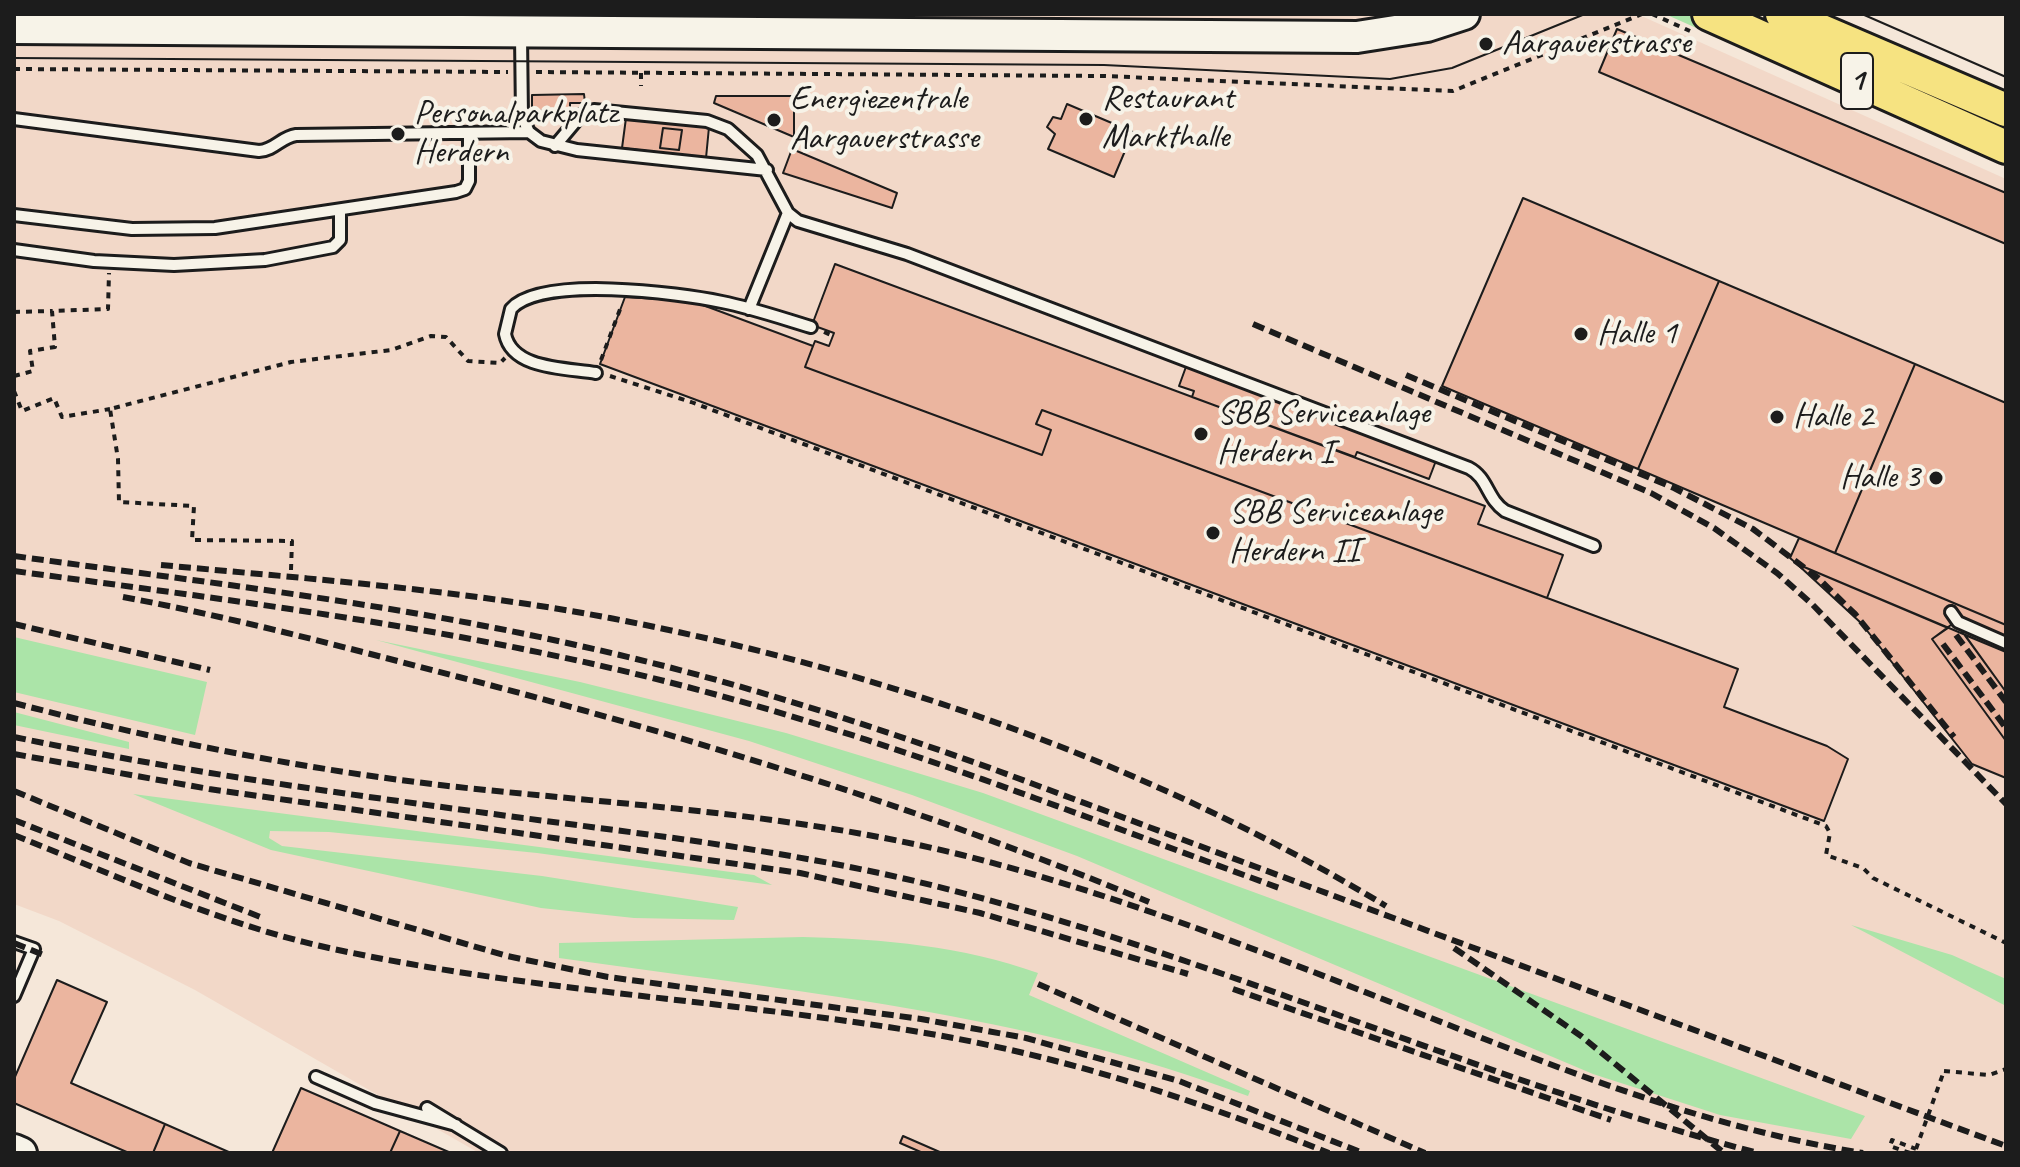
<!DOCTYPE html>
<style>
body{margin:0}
#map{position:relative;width:2020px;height:1167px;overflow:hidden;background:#f5e7d9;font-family:Caveat,sans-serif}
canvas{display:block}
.frame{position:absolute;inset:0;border:16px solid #1c1c1c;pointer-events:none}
</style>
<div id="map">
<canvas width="2020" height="1167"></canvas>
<div class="frame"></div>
</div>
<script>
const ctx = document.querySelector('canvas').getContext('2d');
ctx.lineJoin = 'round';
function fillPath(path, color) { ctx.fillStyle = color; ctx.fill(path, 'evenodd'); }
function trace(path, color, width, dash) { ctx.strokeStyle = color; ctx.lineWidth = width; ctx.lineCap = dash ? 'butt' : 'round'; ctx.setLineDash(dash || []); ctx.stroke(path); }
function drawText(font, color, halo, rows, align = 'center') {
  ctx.font = font + ' Caveat,sans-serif'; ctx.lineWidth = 8; ctx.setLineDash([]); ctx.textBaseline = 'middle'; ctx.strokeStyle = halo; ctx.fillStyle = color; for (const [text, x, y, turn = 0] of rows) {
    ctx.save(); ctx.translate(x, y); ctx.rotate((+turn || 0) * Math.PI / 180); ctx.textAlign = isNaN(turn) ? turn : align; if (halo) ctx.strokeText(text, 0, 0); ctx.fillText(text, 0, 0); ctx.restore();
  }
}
fillPath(new Path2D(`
 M14,14h1623l369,165v974h-1527l-284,-163 -136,-69 -45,-17z`), '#f2d8c8');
fillPath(new Path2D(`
 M1665,14h26l19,14 296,130v8z
 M14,637l193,45 -12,53 -181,-43z
 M376,640l204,42 206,51 197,60 882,323 -14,23 -131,-24 -127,-41 -516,-218 -165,-61 -163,-54z
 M14,712l115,30v7l-115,-24z
 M133,794l621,81 18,10 -235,-32 -208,-21 -59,-1 -1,7 13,8 260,30 196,31 -4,13 -100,-2 -93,-10 -270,-58z
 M1851,925l101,30 54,24v27z
 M803,937c81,2 159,9 235,36l-9,22 221,96 -2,5c-222,-83 -457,-105 -689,-138v-15z`), '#abe4a8');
const building = new Path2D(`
 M1617,29l389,164v51l-407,-172z
 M584,94l1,9h-15v7l-38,1v-16z
 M716,96h78v41l-80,-34z
 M1067,104l66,28 -19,45 -66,-28 7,-15 -8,-7 6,-10 8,2z
 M626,118l83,9 -3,31 -84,-10zM663,128l19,2 -3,20 -19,-2z
 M663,128l19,2 -3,20 -19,-2z
 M792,149l105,44 -5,15 -109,-35z
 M1523,198l196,83 -81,188 -196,-83z
 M835,264l650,242 -7,18 85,31 -16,43 -505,-188 -6,14 15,6 -9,25 -237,-88 10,-26 14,5 5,-13 -22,-8z
 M1719,281l196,83 -80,189 -197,-84z
 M625,297l67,4 121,45 -8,21 237,88 9,-25 -15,-6 6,-14 696,259 -14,38 103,39 21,13 -24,62 -1224,-457z
 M1187,364l250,94 -8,21 -72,-27 -2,5 -163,-60 2,-6 -15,-5z
 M1915,364l91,39v222l-171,-72z
 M1799,538l207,87v27l-209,-88 -7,-6z
 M1797,564l151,64 -16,11 74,102v37l-34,-14 -111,-141z
 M1955,622l51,70v49l-74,-102z
 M1965,635l41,17v40z
 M57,980l50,22 -36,81 94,41 -12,29h-24l-115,-50v-24z
 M301,1088l99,43 -10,22h-118z
 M165,1124l66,29h-78z
 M400,1131l51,22h-61z
 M903,1136l39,17h-19l-23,-10z`);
fillPath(building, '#ebb59f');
trace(building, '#1c1c1c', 2);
const lane = new Path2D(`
 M521,36l1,81 7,15 12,9 36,9 190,20
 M14,119l245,32c16,-1 22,-14 37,-16l233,-3
 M555,146l26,-31 13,-5 113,11 21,8 29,26 31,58 10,8 109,33 562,214c19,10 18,31 36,43l89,35
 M14,215l118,14 83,-1 241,-36 9,-3 4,-8v-48
 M14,250l80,11 80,4 91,-5 68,-13 7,-7v-29
 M749,309l39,-96
 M596,373c-29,-5 -84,-3 -91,-39l6,-25c30,-34 168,-16 211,-7 30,6 59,16 89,25
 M1951,612l7,10 48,21
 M14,942l20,7 -20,47
 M316,1077l59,26 81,22
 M427,1108l74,45`);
const secondary = new Path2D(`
 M14,28l1343,9 70,-11 37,-12
 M14,1150l7,3`);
const primary = new Path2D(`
 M1709,14l297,133
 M1782,14l224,96`);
trace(lane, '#1c1c1c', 16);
trace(secondary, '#1c1c1c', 36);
trace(primary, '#1c1c1c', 38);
trace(new Path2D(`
 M1652,14l38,17
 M14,69l494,3
 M536,72l568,4 349,15 189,-77
 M641,73v13
 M14,312l38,-1
 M824,332l9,4
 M601,360l21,-56
 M14,376l19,-5 -3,-20 25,-4 -3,-36 56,-2 1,-36
 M610,376l81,26 1135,424 4,7 -4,22 37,13 10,10 133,65
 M14,391l8,20 32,-13 8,19 48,-8
 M291,570l1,-29 -100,-1 2,-34 -75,-4 -1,-43 -8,-50 181,-47 100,-12 40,-14 15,1 22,24 32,2 5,-5
 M1944,1071l45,4 17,-6
 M1910,1153l-20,-7 2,-6 24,9`), '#1c1c1c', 4, [6, 6]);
trace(lane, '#f7f3e8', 10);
trace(secondary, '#f7f3e8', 30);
trace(primary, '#f6e381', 32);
trace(new Path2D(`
 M1862,14l144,63
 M14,58l1090,7 286,14 62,-11 133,-54`), '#1c1c1c', 2);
trace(new Path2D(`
 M1253,324l398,169 63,35 63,45 35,31 194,200
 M1406,375l268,113 79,41 65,49 37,36 99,123
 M14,556c188,26 377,47 562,89 142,31 280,75 417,124l1013,377
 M161,565c150,14 301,25 449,53 271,52 539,145 776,288
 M14,571c222,30 445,57 662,113 207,53 406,132 606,205
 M123,597c113,21 224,51 336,80 235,61 465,132 690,225
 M14,624l196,46
 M1956,635l50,67
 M1943,644l63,84
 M14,703c142,37 288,66 434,83 173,19 344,27 514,69 148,37 293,94 436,150 153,60 302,122 465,148
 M14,737c168,35 338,58 509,81 128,17 257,32 383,61 291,68 563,198 852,274
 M14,754l195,35 591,84 180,40 208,61
 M14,791l175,72 318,93 101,21 313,42 105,19 153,43 184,72
 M14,820l249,98
 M14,835c103,41 206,89 315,113 200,44 406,52 608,87 136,24 264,67 392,118
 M14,943l32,13
 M1454,948l127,88 143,117
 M1038,984l387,169
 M1233,989l378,131`), '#1c1c1c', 6, [12, 6]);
trace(new Path2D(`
 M1916,1149l28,-78`), '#1c1c1c', 4, [6, 6]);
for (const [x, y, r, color] of [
 [1486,44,8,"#1c1c1c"],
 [1086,119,8,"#1c1c1c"],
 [774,120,8,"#1c1c1c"],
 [398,134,8,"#1c1c1c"],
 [1581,334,8,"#1c1c1c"],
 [1777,417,8,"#1c1c1c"],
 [1201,434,8,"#1c1c1c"],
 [1936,478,8,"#1c1c1c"],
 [1213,533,8,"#1c1c1c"]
]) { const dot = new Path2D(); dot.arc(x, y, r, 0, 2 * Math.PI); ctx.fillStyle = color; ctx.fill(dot); trace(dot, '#f7f3e8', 3); }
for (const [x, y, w] of [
 [1857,81,32]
]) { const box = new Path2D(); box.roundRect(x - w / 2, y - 28, w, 56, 6); ctx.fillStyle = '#f7f3e8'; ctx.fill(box); trace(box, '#1c1c1c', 2); }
drawText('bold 32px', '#1c1c1c', null, [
 ["1",1857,81]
]);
drawText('34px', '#1c1c1c', '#f7f3e8', [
 ["Aargauerstrasse",1502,44],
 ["Restaurant",1102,99],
 ["Markthalle",1102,138],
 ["Energiezentrale",790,100],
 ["Aargauerstrasse",790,139],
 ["Personalparkplatz",414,114],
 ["Herdern",414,153],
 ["Halle 1",1597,334],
 ["SBB Serviceanlage",1217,414],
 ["Herdern I",1217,453],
 ["Halle 2",1793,417],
 ["Halle 3",1920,478,"right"],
 ["SBB Serviceanlage",1229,513],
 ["Herdern II",1229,552]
], 'left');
</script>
